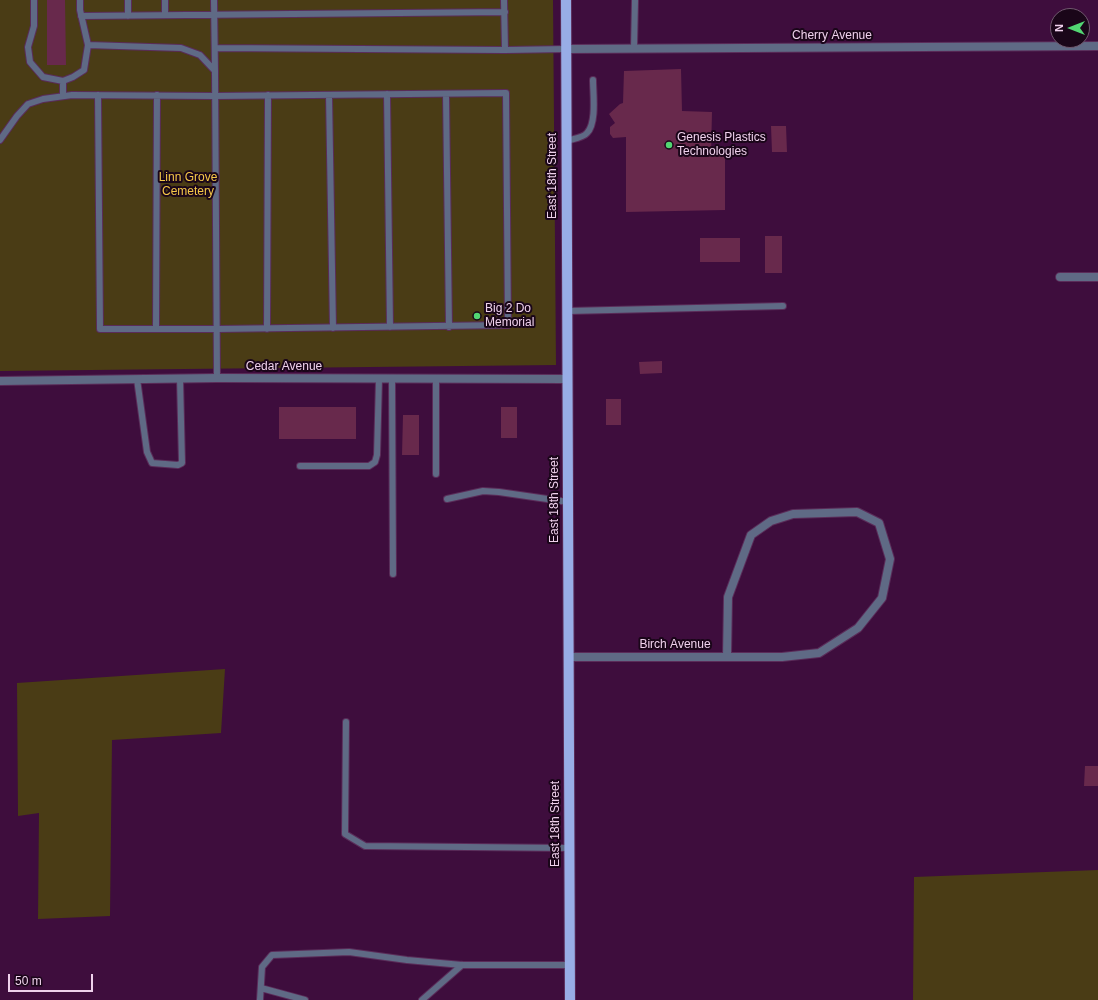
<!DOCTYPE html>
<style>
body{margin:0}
#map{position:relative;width:1098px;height:1000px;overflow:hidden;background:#3e0d3d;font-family:Helvetica,sans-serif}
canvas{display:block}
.north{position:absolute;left:1050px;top:8px;width:40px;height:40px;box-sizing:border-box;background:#1a0619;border:1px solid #6f576d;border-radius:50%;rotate:270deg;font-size:11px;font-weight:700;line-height:16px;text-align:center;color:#efd1ec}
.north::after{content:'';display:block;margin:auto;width:14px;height:18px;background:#52d673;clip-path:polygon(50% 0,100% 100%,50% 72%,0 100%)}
.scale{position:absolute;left:8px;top:974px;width:85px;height:18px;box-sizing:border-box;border:2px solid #efd1ec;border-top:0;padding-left:5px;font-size:12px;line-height:14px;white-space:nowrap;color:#efd1ec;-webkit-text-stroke:3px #1a0619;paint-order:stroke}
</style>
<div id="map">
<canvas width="1098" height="1000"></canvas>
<div class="north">N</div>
<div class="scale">50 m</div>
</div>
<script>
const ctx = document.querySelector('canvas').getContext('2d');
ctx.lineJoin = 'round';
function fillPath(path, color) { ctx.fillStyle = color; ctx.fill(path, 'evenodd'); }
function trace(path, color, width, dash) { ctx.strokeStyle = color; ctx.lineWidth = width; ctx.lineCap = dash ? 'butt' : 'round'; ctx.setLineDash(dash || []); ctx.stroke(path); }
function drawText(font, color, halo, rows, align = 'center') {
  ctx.font = font + ' Helvetica,sans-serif'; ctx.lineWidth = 4; ctx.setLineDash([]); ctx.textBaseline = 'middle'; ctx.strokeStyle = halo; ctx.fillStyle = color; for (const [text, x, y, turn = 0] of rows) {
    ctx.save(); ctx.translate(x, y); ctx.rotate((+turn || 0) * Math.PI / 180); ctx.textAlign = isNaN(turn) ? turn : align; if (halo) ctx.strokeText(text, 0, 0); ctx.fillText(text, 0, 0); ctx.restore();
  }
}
fillPath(new Path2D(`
 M0,0h553l3,365 -556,6z
 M225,669l-4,64 -109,7 -2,176 -72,3 1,-106 -21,3 -1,-133z
 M1098,870v130h-185l1,-123z`), '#4a3c15');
fillPath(new Path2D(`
 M47,0h18l1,65h-19z
 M681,69l1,42 30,1 -1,41 14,-1v58l-99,2v-75l-13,1 -3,-4v-7l5,-4 -6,-9 11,-10 3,-1 1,-32z
 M771,126h15l1,26h-15z
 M765,236h17v37h-17z
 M700,238h40v24h-40z
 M662,361v12l-22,1 -1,-12z
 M606,399h15v26h-15z
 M279,407h77v32h-77z
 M501,407h16v31h-16z
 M403,415h16v40h-17z
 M1085,766h13v20h-14z`), '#68294c');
const service = new Path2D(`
 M34,0v26l-6,21 2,15 13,15 20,4 10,-4 11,-7 4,-25 -8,-35v-10
 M128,0v16
 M165,0v15
 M214,0l1,71
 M81,16l424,-4
 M88,45l93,3 19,7 15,16 2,307
 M215,48l290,2 -1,-50
 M634,48l1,-48
 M505,50l61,-1
 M63,81v15
 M387,94l3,233
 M446,94l3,233
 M329,95l4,233
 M0,140l17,-24 11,-12 15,-5 29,-4 143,1 291,-3 2,232 -291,4h-117l-2,-234
 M566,141c6,-2 17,-3 21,-8 10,-10 6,-40 6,-53
 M567,311l216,-5
 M156,329l1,-234
 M267,329l1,-234
 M137,379l10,73 5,11 26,2 4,-2 -2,-84
 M392,379l1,195
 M300,466h69l6,-4 2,-7 2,-76
 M436,474v-95
 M447,499l36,-8 16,1 69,10
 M346,722l-1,112 20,12 204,2
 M261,988l44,12
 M260,1000l2,-33 10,-12 77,-3 58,8 55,5h108
 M422,1000l40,-35`);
const minor = new Path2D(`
 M1060,277h38
 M0,381l217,-3 350,1
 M569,657h213l37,-4 39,-25 24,-30 8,-39 -11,-36 -22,-11 -64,2 -22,7 -20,14 -23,62 -1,60`);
const tertiary = new Path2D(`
 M566,49l532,-3`);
const primary = new Path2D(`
 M566,0l4,1000`);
trace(service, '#5a2c59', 8);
trace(minor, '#5a2c59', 10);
trace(tertiary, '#5a2c59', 10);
trace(primary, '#5a2c59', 12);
trace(service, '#5f6a85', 6);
trace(minor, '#5f6a85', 8);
trace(tertiary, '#5f6a85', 8);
trace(primary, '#98ade6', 10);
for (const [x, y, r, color] of [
 [669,145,4,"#52d673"],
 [477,316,4,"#52d673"]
]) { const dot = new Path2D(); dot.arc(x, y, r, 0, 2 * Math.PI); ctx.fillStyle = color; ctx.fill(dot); trace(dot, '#1a0619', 1.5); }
drawText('12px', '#efd1ec', '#1a0619', [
 ["Cherry Avenue",832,36],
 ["East 18th Street",553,176,-90],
 ["Cedar Avenue",284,367],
 ["East 18th Street",555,500,-90],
 ["Birch Avenue",675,645],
 ["East 18th Street",556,824,-90]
]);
drawText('12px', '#efd1ec', '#1a0619', [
 ["Genesis Plastics",677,138],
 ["Technologies",677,152],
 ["Big 2 Do",485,309],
 ["Memorial",485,323]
], 'left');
drawText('12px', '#f6c848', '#1a0619', [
 ["Linn Grove",188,178],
 ["Cemetery",188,192]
]);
</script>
